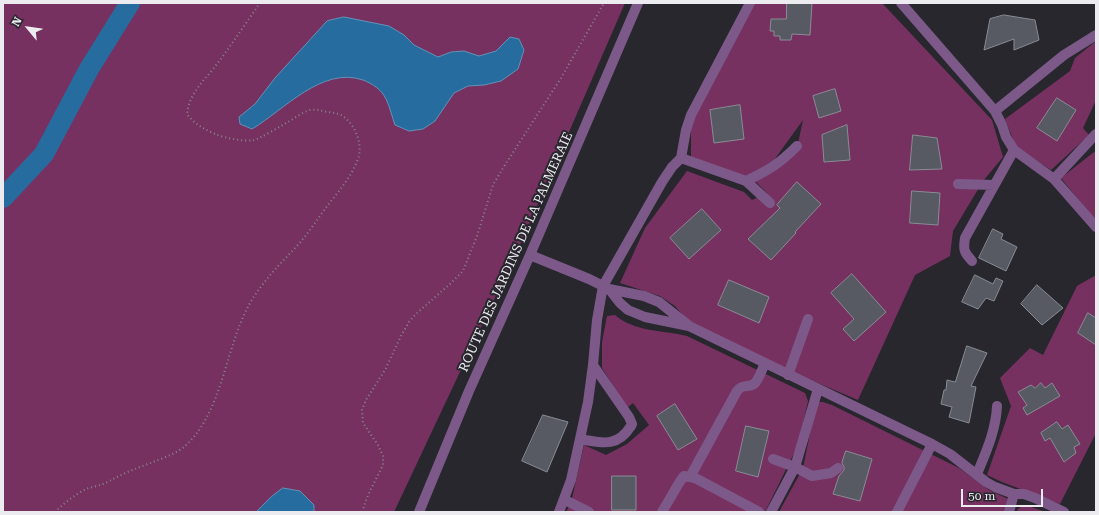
<!DOCTYPE html>
<style>
body{margin:0}
#map{position:relative;width:1099px;height:515px;overflow:hidden;background:#28272e;font-family:"Roboto Serif",serif}
canvas{display:block}
.frame{position:absolute;inset:0;border:4px solid #ecebf0;pointer-events:none}
.north{position:absolute;left:8px;top:8px;width:40px;height:40px;-webkit-text-stroke:3px #28272e;paint-order:stroke;rotate:299deg;font-size:11px;font-weight:700;line-height:16px;text-align:center;color:#ecebf0}
.north::after{content:'';display:block;margin:auto;width:14px;height:18px;background:#ecebf0;clip-path:polygon(50% 0,100% 100%,50% 72%,0 100%)}
.scale{position:absolute;left:961px;top:489px;width:82px;height:18px;box-sizing:border-box;border:2px solid #ecebf0;border-top:0;padding-left:5px;font-size:12px;line-height:14px;white-space:nowrap;color:#ecebf0;-webkit-text-stroke:3px #28272e;paint-order:stroke}
</style>
<div id="map">
<canvas width="1099" height="515"></canvas>
<div class="frame"></div>
<div class="north">N</div>
<div class="scale">50 m</div>
</div>
<script>
const ctx = document.querySelector('canvas').getContext('2d');
ctx.lineJoin = 'round';
function fillPath(path, color) { ctx.fillStyle = color; ctx.fill(path, 'evenodd'); }
function trace(path, color, width, dash) { ctx.strokeStyle = color; ctx.lineWidth = width; ctx.lineCap = dash ? 'butt' : 'round'; ctx.setLineDash(dash || []); ctx.stroke(path); }
function drawText(font, color, halo, rows, align = 'center') {
  ctx.font = font + ' "Roboto Serif",serif'; ctx.lineWidth = 4; ctx.setLineDash([]); ctx.textBaseline = 'middle'; ctx.strokeStyle = halo; ctx.fillStyle = color; for (const [text, x, y, turn = 0] of rows) {
    ctx.save(); ctx.translate(x, y); ctx.rotate((+turn || 0) * Math.PI / 180); ctx.textAlign = isNaN(turn) ? turn : align; if (halo) ctx.strokeText(text, 0, 0); ctx.fillText(text, 0, 0); ctx.restore();
  }
}
fillPath(new Path2D(`
 M3,3h622l-102,235 -129,274h-391z
 M755,3h127l110,117 11,37 -20,24 -30,50 -3,25 -35,19 -57,125 -73,-31 -98,-49 -12,-14 -15,-10 -40,-13 25,-55 42,-57 57,21 8,8 15,-7 -13,-13 42,-27 7,-33 -29,40 -27,18 -56,-20v-35z
 M1096,41v59l-13,28 6,7 -38,35 -35,-23 -11,-28 65,-48 5,-13z
 M1094,152l2,1v68l-35,-43z
 M1096,275v158l-36,71 -58,-22 -15,-7 24,-69 -11,-28 30,-30 13,7 34,-69z
 M615,315c19,17 48,15 72,21l118,57 3,8 -10,44 -33,67h-199l5,-9 13,-58 22,10 21,-11 22,-19 -16,-22 -6,5 -25,-40v-26l5,-26z
 M818,402h5l9,3 127,63 30,22 19,9v13h-229l24,-44 12,-59z
 M1022,506l9,1 15,5h-29l1,-3z`), '#773161');
const water = new Path2D(`
 M344,17l45,9 15,9 10,10 24,12 13,-5 13,-1 15,5 17,-5 14,-14 9,2 5,11 -6,19 -17,12 -17,4 -16,1 -14,7 -19,28 -12,8 -14,2 -14,-6c-3,-8 -5,-18 -9,-26 -5,-10 -13,-15 -23,-19 -41,-14 -79,30 -111,49l-12,-5 -1,-7 16,-13 20,-26 52,-57z
 M283,488l17,3 14,14v7h-58l15,-15z`);
fillPath(water, '#276c9e');
trace(water, '#6292b7', 1);
trace(new Path2D(`
 M3,198l41,-44 45,-85 41,-66`), '#276c9e', 20);
const building = new Path2D(`
 M787,3h25l-2,32 -18,-1 -1,6h-11v-4h-6v-5h-4l1,-12h15z
 M1004,15l31,5 4,20 -25,10v-11l-30,11 6,-31z
 M835,89l6,22 -22,7 -6,-22z
 M1057,98l19,12 -19,31 -20,-13z
 M740,105l4,34 -30,4 -4,-33z
 M847,125l3,35 -26,2 -2,-27z
 M913,135l24,3 5,31 -32,1z
 M797,182l24,22 -26,28 1,1 -25,27 -23,-21 32,-31 -3,-3z
 M912,191l28,2 -2,32 -28,-2z
 M702,209l19,21 -32,29 -19,-21z
 M993,229l10,5 -2,5 16,8 -11,24 -27,-13z
 M852,274l34,38 -32,29 -11,-12 11,-10 -23,-26z
 M975,275l18,9 3,-6 7,3 -9,20 -8,-3 -8,11 -16,-7z
 M729,280l40,17 -10,26 -41,-18z
 M1037,285l26,23 -21,17 -21,-21z
 M1088,313l8,5v27l-18,-12z
 M967,346l20,7 -16,33 5,1 -7,36 -20,-6 3,-10 -11,-3 3,-14h2l1,-10 8,2z
 M1041,383l4,5 7,-5 8,13 -33,19 -4,-7 4,-3 -9,-13 13,-7 4,3z
 M675,404l22,35 -19,11 -21,-34z
 M543,415l25,7 -21,50 -25,-11z
 M1057,422l5,7 6,-4 12,19 -6,3 2,6 -12,9 -14,-24 -5,3 -4,-8z
 M746,426l23,5 -11,46 -22,-6z
 M846,451l26,8 -12,42 -27,-7 6,-18 5,-6v-3l-2,-4z
 M612,476h24v34h-24z`);
fillPath(building, '#575a63');
trace(building, '#888c94', 1);
trace(new Path2D(`
 M55,512c8,-8 21,-18 31,-23 6,-2 12,-3 17,-5 11,-5 21,-11 32,-15 14,-6 38,-13 49,-22 39,-34 41,-100 66,-144 13,-22 30,-39 47,-57 11,-12 19,-25 28,-37 12,-16 26,-31 33,-50 5,-14 -2,-33 -14,-42 -5,-4 -10,-4 -16,-5 -6,-1 -11,-3 -18,-2 -8,2 -15,8 -22,12 -7,4 -27,16 -34,18 -10,2 -29,-2 -39,-6 -11,-5 -21,-10 -28,-20 2,-21 18,-34 30,-50 15,-20 29,-41 43,-61
 M362,512l6,-17 15,-30v-9l-5,-11 -15,-22 -1,-13 4,-10 19,-30 16,-34 8,-14 7,-8 34,-30 13,-13 14,-35 16,-51 10,-17 58,-90 43,-75`), '#86858b', 2, [1, 3]);
trace(new Path2D(`
 M901,3l94,108 7,14 4,12 8,13 40,29 42,48
 M995,111l69,-56 32,-20
 M681,158l65,23 24,22
 M1054,179l42,-45
 M746,181c23,-11 33,-17 51,-35
 M958,184l36,1
 M530,255l59,24 20,10 35,7 15,6 29,23
 M972,261c-8,-9 -9,-11 -7,-23l49,-88
 M609,289l11,14 8,7 17,7 44,9 243,118 18,10 36,28 9,5 19,7h10l11,4 29,14
 M788,375l20,-56
 M580,439c22,4 37,9 51,-13l1,-2 -3,-7 -36,-52
 M773,459l22,8 17,9 19,-3 7,-5
 M977,474c9,-22 19,-44 20,-68
 M690,477l47,-86c6,-8 11,-3 17,-7 5,-4 8,-15 11,-21
 M565,500l24,12
 M419,512l50,-121 61,-136 108,-252
 M559,512l12,-32 17,-78 5,-37 4,-45 6,-34 59,-104 10,-15 9,-9 5,-28 5,-15 59,-112
 M662,512l17,-29 5,-7 6,1 7,2 62,33
 M771,512l24,-45 23,-78
 M897,512l35,-68
 M1009,512l5,-18`), '#7d598a', 10);
drawText('13px', '#ecebf0', '#28272e', [
 ["ROUTE DES JARDINS DE LA PALMERAIE",516,252,-66]
]);
</script>
